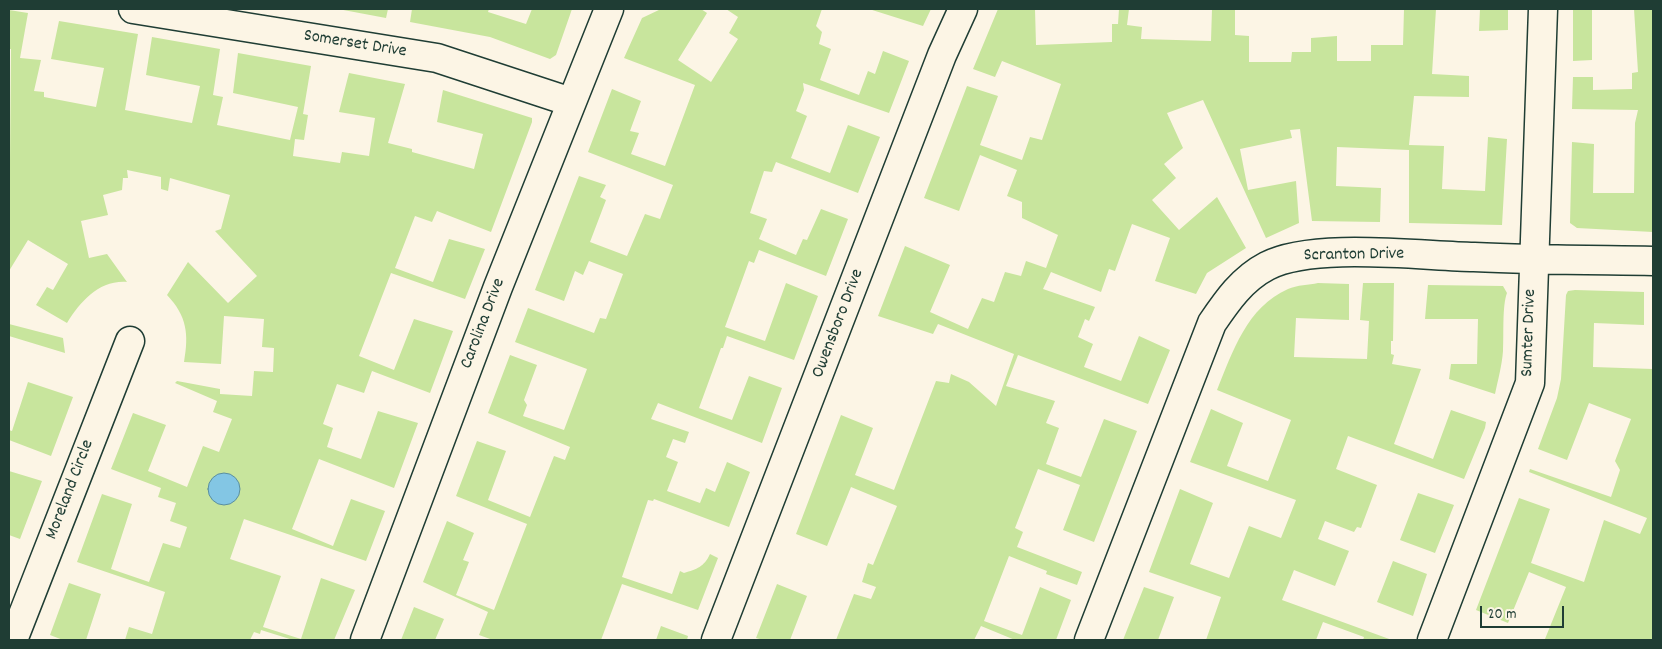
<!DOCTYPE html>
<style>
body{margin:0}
#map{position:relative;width:1662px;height:649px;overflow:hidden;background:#fcf5e5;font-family:Dekko,sans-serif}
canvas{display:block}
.frame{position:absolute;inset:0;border:10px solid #1f3d34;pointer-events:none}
.scale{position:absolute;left:1480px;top:606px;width:84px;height:22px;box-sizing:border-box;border:2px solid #1f3d34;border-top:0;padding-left:6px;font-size:15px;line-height:18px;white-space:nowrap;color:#1f3d34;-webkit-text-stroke:4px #fcf5e5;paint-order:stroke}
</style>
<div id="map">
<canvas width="1662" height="649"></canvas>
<div class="frame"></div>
<div class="scale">20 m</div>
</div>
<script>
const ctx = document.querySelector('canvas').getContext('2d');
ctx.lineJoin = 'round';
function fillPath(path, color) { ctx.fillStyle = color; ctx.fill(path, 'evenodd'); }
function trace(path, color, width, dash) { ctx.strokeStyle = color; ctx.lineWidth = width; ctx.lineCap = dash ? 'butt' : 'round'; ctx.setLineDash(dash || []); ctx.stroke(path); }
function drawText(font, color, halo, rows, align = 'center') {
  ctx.font = font + ' Dekko,sans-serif'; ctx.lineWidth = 4; ctx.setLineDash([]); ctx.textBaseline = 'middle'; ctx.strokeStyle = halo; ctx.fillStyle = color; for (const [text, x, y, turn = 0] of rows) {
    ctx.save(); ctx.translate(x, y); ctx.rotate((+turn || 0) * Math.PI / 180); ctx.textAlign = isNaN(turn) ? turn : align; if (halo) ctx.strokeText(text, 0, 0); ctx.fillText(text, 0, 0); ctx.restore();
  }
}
fillPath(new Path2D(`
 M338,9h50l-2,9z
 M412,9h77l-1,3 38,12 6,-15h40l-16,46 -6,4 -60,-22 -80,-15z
 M661,9h40l6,4 -29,47 33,22 27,-43 -9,-6 9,-16 -12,-8h96l-6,17 6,6 -3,12 12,5 -11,31 39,15 9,-24 7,3 8,-23 26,10 -20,52 -86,-30 1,7 -8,21 11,5 -16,42 39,15 18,-48 32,12 -22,56 -82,-31 -4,10 -8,-1 -14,42 17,6 -8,20 37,16 7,-16 4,1 14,-31 27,10 -22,57 -67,-26 -5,13 -5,-2 -24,66 40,14 21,-58 32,13 -24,64 -67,-24 -4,12h-2l-22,60 33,12 17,-44 33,12 -20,55 -104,-40 -7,16 38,13 -4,11 -12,-4 -7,18 12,5 -11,29 33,12 6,-15 9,4 12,-30 23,10 -21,55 -75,-28 -1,2 -5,-1 -26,77 50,17 8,-23 4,2c13,-4 20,-6 26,-19l8,4 -20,52 -76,-26 -21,56h-108l-14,-5 9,-23 -65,-30 24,-61 27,12 -11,27 6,2 -13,33 38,15 33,-86 -71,-28 21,-55 29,10 -18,49 42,17 24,-61 11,4 5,-13 -82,-34 22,-58 27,10 -13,35 3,5 -4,11 41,14 23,-61 -72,-27 13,-34 66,25 6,-15 6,1 17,-45 -34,-13 -6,14 -8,-4 -11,30 -29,-11 44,-114 27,9 -6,12 6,3 -16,42 37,14 18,-42 15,5 13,-34 -85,-33 24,-63 29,12 -11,30 9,2 -8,21 34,12 30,-81 -71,-27 18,-40z
 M869,9h62l-8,17z
 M998,9h37l1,36 76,-3v-18h6l1,-15h10l-2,16 15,2 -1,12 70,2 1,-32h23v26l14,1v26h42l1,-10h19v-14l26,-2v25h34v-16h32l1,-36h32l-4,65 37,2v21l-55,-1 -5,49 35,1 -2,43 43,2 3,-54 19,2 -5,86 -93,-2v-73l-72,-3 -1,39 45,2 -1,34 -68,-1 -12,-92 -10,1 2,8 -52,11 8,41 48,-9 3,42 -33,15 -63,-138 -36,13 16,35 -19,16 12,14 -24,22 27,30 38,-33 29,51 -39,25 -11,21 -41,-13 15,-43 -38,-14 -17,47 -6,-2 -8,23 -50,-20 -8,17 52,18 -6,14 -4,-2 -7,18 15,7 -9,23 37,14 18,-45 31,14 -22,54 -130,-49 -12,31 49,15 -9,22 13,5 -13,36 35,13 23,-58 33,12 -43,111 -31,-12 17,-45 -42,-16 -23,59 8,4 -6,15 65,25 -5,13 -31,-11 1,-3 -38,-15 -25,65 38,14 18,-48 31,13 -15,40h-41l-34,-14 -7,14h-138l18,-46 17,5 5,-12 -14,-5 6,-19 5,2 24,-59 -46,-19 -24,59 -31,-12 45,-119 32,13 -18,47 39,15 42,-109 13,2 2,-9 18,8 27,24 18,-52 -76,-30 -5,10 -55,-18 27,-70 45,19 -20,47 38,17 14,-31 12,4 11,-30 16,4 5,-15 20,7 12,-33 -36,-17v-16l-15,-6 10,-26 -37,-15 -21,56 -35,-13 43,-112 31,10 -18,49 42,15 8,-23 12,3 19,-56 -59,-23 -7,16 -22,-8z
 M1480,9h28v21l-29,1z
 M1573,9h19v51l-19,1z
 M1634,9h19v223l-76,-4 -7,-5 2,-81 22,2 -1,49h41l1,-70 3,-13 -66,-1 1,-32h20v13l39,-1v-16l6,-1z
 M9,10l19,3 -8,45 21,2 -7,31 10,1v5l52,10 8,-39 -53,-9 8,-38 79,13 -13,76 67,13 8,-37 -54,-11 6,-38 68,12 -7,46 10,2 -6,28 73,15 8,-33 -65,-14 5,-40 73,13 -8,48 5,1 -4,25 -9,-1 -2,17 47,7 2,-11 27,4 6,-38 -36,-6 10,-39 56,11 -17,59 24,6v3l62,17 9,-35 -46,-12 6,-32 89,28v4l-41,110 -54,-21 -5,11 -17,-6 -20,52 38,14 16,-43 36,10 -20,50 -74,-26 -32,83 35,14 20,-51 39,12 -23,62 -58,-22 -8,22 -27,-9 -14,40 10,4 -6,19 34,12 17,-48 40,12 -24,65 -75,-29 -27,70 41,17 18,-47 34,12 -19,50 -122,-42 -14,40 51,17 -18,51 38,12 20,-61 34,12 -21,50h-41l-32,-10 -1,4 -6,-2 -4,8h-125l4,-13 23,7 13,-42 -88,-30 25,-68 30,10 -21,65 38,13 14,-39 17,5 7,-21 -17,-6 6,-18 -18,-6 3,-9 -50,-19 22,-56 33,12 -18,46 39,16 16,-41 16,6 13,-33 -19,-7 4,-11 -42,-18 2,-2 43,8v5l32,2 2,-25 19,1 1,-24 -12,-1 2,-28 -40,-3 -3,48 -37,-2c5,-28 3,-46 -17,-67l21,-33 40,41 29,-27 -42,-45 6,-2 9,-34 -60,-17 -2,13 -7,-2v-12l-34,-7 1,8h-5l-1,12 -19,5 5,20 -27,6 8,37 18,-4 20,28c-28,-2 -46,19 -60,41l-31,-18 11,-18 6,3 15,-26 -40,-24 -19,31 2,-222h-2z
 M1318,283l31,1v36l-53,-2 -2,39 73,2 2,-38 -9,-1 3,-37h31l-1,58h-2v13l3,1 -2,9 29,5 -27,75 39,15 18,-49 35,12 -1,6 -21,51 -116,-43 -12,33 41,16 -16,43 -4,-1 -3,5 -29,-11 -7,18 31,12 -14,35 -41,-16 -12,30 110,40h-29l1,-3 -41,-15 -7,18h-110l15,-43 -72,-25 31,-83 33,14 -23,61 39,14 20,-52 32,12 15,-38 -106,-38 21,-53 32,14 -16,43 41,15 23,-61 -74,-30c16,-39 30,-83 71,-101 9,-4 21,-4 30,-6z
 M1428,285l75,1 4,7c-5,13 -3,42 -4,58 -1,14 -5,29 -8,43l-46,-15 2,-15h26l1,-45h-53z
 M1575,290l69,2v33l-50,-2 -1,44 60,2v271l-108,-1 21,-52 -37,-15 -21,51 -32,-13 43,-112 31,11 -19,54 53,19 20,-62 36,14 7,-16 -118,-46 1,-3 81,28 9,-27 -5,-9 16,-42 -42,-16 -22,57 -29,-11 19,-51 4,-19 5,-84 2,-4z
 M9,324l54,14 2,15 -56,-17z
 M28,382l45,15 -22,59 -42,-16v-10l3,1z
 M9,471l33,10 -22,58 -11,-4z
 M1418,493l36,12 -19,48 -35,-13z
 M1393,561l34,13 -14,42 -36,-14z
 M69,583l32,11 -15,46h-23l-13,-5z
 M777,584l30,12 -17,44h-27l-7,-2z
 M1144,587l30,10 -16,43h-35z
 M414,607l30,12 -9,21h-34z
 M661,626l27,10 -1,4h-31z`), '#c8e59d');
const water = new Path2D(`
 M208 489a16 16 0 1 1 32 0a16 16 0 1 1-32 0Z`);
fillPath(water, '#83c6e4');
trace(water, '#5b8f9e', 1);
const minor = new Path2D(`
 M133,9l304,49 134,44
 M13,640l117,-299
 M365,640l133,-353 111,-278
 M716,640l226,-585 21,-46
 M1089,640l123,-317c15,-22 30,-44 55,-57 46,-24 154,-10 207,-9 60,3 120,3 179,4
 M1432,640l98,-257 13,-374`);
trace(minor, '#1f3d34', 31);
trace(minor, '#fcf5e5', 28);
drawText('18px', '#1f3d34', '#fcf5e5', [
 ["Somerset Drive",355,45,9],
 ["Scranton Drive",1354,256,-1],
 ["Carolina Drive",484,324,-69],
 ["Owensboro Drive",839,324,-69],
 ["Sumter Drive",1530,333,-88],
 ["Moreland Circle",71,490,-69]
]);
</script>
